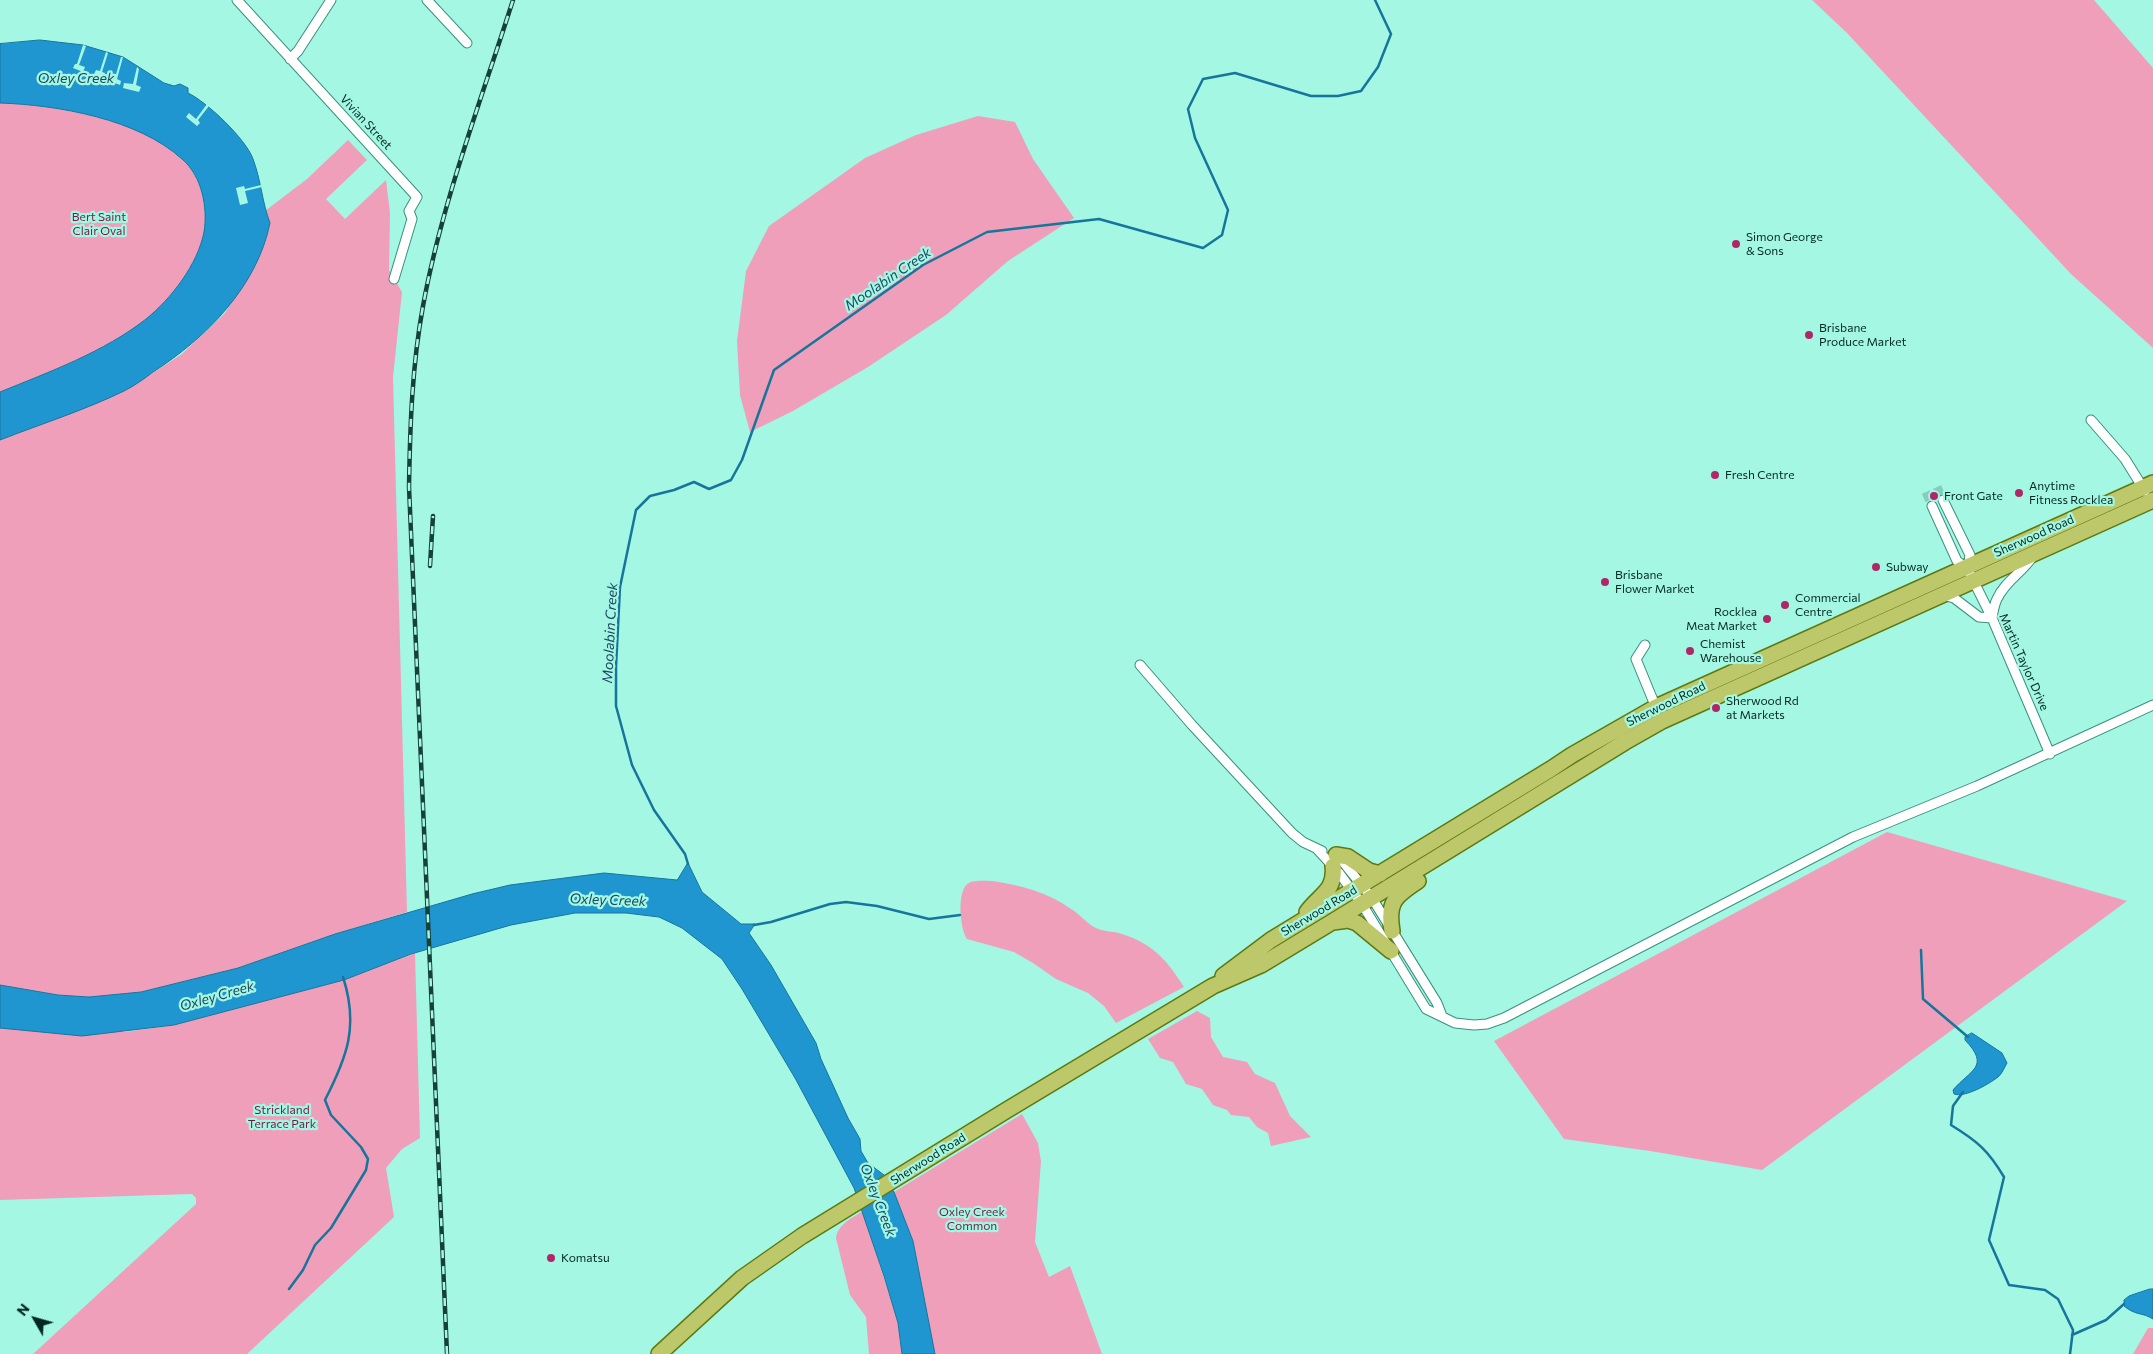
<!DOCTYPE html>
<style>
body{margin:0}
#map{position:relative;width:2153px;height:1354px;overflow:hidden;background:#a3f7e3;font-family:Commissioner,sans-serif}
canvas{display:block}
.north{position:absolute;left:10px;top:1294px;width:50px;height:50px;-webkit-text-stroke:4px #a3f7e3;paint-order:stroke;rotate:308deg;font-size:14px;font-weight:700;line-height:20px;text-align:center;color:#032821}
.north::after{content:'';display:block;margin:auto;width:18px;height:22px;background:#032821;clip-path:polygon(50% 0,100% 100%,50% 72%,0 100%)}
</style>
<div id="map">
<canvas width="2153" height="1354"></canvas>
<div class="north">N</div>
</div>
<script>
const ctx = document.querySelector('canvas').getContext('2d');
ctx.lineJoin = 'round';
function fillPath(path, color) { ctx.fillStyle = color; ctx.fill(path, 'evenodd'); }
function trace(path, color, width, dash) { ctx.strokeStyle = color; ctx.lineWidth = width; ctx.lineCap = dash ? 'butt' : 'round'; ctx.setLineDash(dash || []); ctx.stroke(path); }
function drawText(font, color, halo, rows, align = 'center') {
  ctx.font = font + ' Commissioner,sans-serif'; ctx.lineWidth = 4.5; ctx.setLineDash([]); ctx.textBaseline = 'middle'; ctx.strokeStyle = halo; ctx.fillStyle = color; for (const [text, x, y, turn = 0] of rows) {
    ctx.save(); ctx.translate(x, y); ctx.rotate((+turn || 0) * Math.PI / 180); ctx.textAlign = isNaN(turn) ? turn : align; if (halo) ctx.strokeText(text, 0, 0); ctx.fillText(text, 0, 0); ctx.restore();
  }
}
fillPath(new Path2D(`
 M1812,0h282l59,68v280l-82,-74 -224,-241z
 M0,103c58,2 138,16 182,56 19,17 26,49 22,73 -6,32 -33,67 -58,87 -42,33 -97,53 -146,73z
 M978,116l37,6 18,37 41,59 -66,43 -62,54 -78,52 -75,44 -43,21 -10,-37 -3,-54 9,-70 23,-45 96,-68 51,-23z
 M348,140l19,20 -41,39 19,20 41,-39 4,33 -1,57 13,22 -9,85 14,535 -72,22 -97,34 -97,24 -52,5 -31,-2 -58,-10v-545l126,-50 56,-36 43,-41 27,-42 16,-39 2,-9 -5,-12 42,-32z
 M1887,832l240,69 -365,269 -112,-19 -86,-12 -70,-98z
 M992,881c29,4 55,11 79,28 9,5 16,15 25,19 8,4 17,3 26,6 31,10 45,26 62,53l-68,36 -12,-17 -16,-13 -32,-14 -23,-16 -19,-11 -47,-13c-7,-10 -11,-50 2,-56 5,-3 17,-2 23,-2z
 M415,953l5,185 -18,11 -16,19 8,49 -147,137h-214l163,-150v-6l-4,-4 -192,6v-172l125,4 49,-7 170,-45z
 M1197,1011l13,7 1,19 12,20 24,5 8,12 20,9 15,33 21,21 -40,9 -3,-13 -11,-6 -8,-10 -18,-2 -4,-5 -14,-5 -11,-16 -16,-5 -13,-22 -13,-4 -12,-19z
 M1022,1114l16,29 3,18 -6,81 14,35 21,-11 32,88h-168l-21,-113 -19,-49z
 M863,1211l35,112 4,31h-33l-3,-37 -16,-22 -14,-57c2,-14 16,-20 27,-27z
 M2148,1328h5v26h-20z`), '#f09fbb');
const water = new Path2D(`
 M40,40l43,5 40,12 41,26 10,3 6,-2 8,4v5c19,9 58,46 65,66 8,21 9,43 17,64 -13,64 -64,115 -117,149 -9,7 -19,14 -29,19 -39,19 -83,33 -124,49v-48c49,-20 104,-40 146,-73 25,-20 52,-55 58,-87 4,-24 -2,-56 -22,-73 -44,-40 -124,-54 -182,-56v-59z
 M688,863l14,29 39,32h14l-6,9 22,32 45,78 5,16 27,59 12,21 1,12 7,12 16,12 10,17 19,49 22,113h-33l-4,-31 -14,-47 -30,-88 -59,-110 -53,-89 -20,-30 -40,-31 -23,-11 -33,-4h-51l-64,12 -100,29 -67,26 -170,45 -92,11 -82,-8v-43l58,10 31,2 52,-5 97,-24 97,-34 137,-40 38,-9 94,-12 73,7z
 M1972,1033l30,20 5,10c-3,5 -5,11 -9,14 -9,7 -33,21 -44,17l-1,-4c17,-20 38,-23 12,-50v-3z
 M2150,1289h3v30c-11,-7 -17,-3 -29,-13v-6l5,-4z`);
fillPath(water, '#2096d1');
trace(water, '#17759c', 1);
fillPath(new Path2D(`
 M83,45l3,1 -7,19 6,2 -2,5 -10,-4 2,-4h2z
 M106,52l2,1 -6,19 3,1 -1,5 -10,-4 2,-4 4,1z
 M121,57h2l-6,22 4,2 -1,4 -10,-4 1,-4 4,1z
 M137,67l2,2 -3,16 5,2 -2,5 -16,-4 1,-5 9,1z
 M207,104l2,2 -11,14 2,3 -3,3 -11,-9 3,-4 7,6z
 M261,185l1,2 -17,4 3,12 -8,2 -4,-17 8,-2 1,3z`), '#a3f7e3');
trace(new Path2D(`
 M688,864l-3,-10 -31,-44 -22,-45 -16,-59v-39l4,-80 16,-77 14,-14 24,-6 20,-8 15,7 22,-9 11,-20 32,-90 149,-105 64,-33 112,-13 104,29 19,-13 6,-25 -33,-72 -7,-29 15,-30 32,-6 76,23h27l23,-5 17,-24 13,-33 -16,-34
 M754,925l17,-3 59,-18 16,-2 31,4 52,13 31,-4
 M1921,950l2,49 45,38
 M1963,1092l-10,14 -2,19c26,16 37,25 53,52l-15,63 20,45 36,5 13,9 15,31 -3,24
 M289,1289l14,-19 12,-25 16,-17 35,-58 2,-11 -7,-12 -30,-32 -6,-15c22,-43 34,-74 18,-123
 M2072,1335l34,-15 18,-16`), '#17759c', 2.5);
trace(new Path2D(`
 M1937,487l6,13
 M1926,492l6,14`), '#83cebc', 9, [9, 4.5]);
const minor = new Path2D(`
 M237,0l180,197 -8,14 3,8 -18,60
 M427,0l40,43
 M290,59l8,-8 33,-51
 M2091,420l34,39 20,32
 M1943,500l27,55 -2,13
 M1932,506l25,55 10,7 25,50 58,136
 M1942,595l12,3 25,19 13,1
 M1992,618c1,-6 2,-13 5,-19 8,-18 26,-27 36,-43
 M1645,645l-9,14 21,51
 M1140,665l52,60 100,108 11,9 19,9
 M1317,849l22,24 23,31 64,105 29,14 19,2 13,-1 17,-6 349,-181 124,-51 176,-81
 M1339,857l33,41 65,105 5,13`);
const primary = new Path2D(`
 M1336,855l12,2 21,14 11,3
 M1307,912c12,-17 29,-21 26,-46
 M1333,922l15,-2 9,3 34,28
 M1392,931c-5,-29 3,-35 26,-50
 M1223,976l48,-36 280,-171 21,-14 84,-48 497,-224
 M659,1354l83,-76 60,-42 205,-126 206,-124 48,-21 71,-43 293,-180 37,-21 491,-221`);
trace(minor, '#3b907e', 11);
trace(primary, '#5f7810', 18);
trace(minor, '#fff', 9);
trace(primary, '#bdc86a', 15);
const rail = new Path2D(`
 M430,566l3,-50
 M447,1354l-38,-867c1,-61 3,-121 14,-181 19,-104 58,-205 90,-306`);
trace(rail, '#164138', 4.5);
trace(rail, '#a3f7e3', 2.5, [8]);
for (const [x, y, r, color] of [
 [1736,244,5,"#b02768"],
 [1809,335,5,"#b02768"],
 [1715,475,5,"#b02768"],
 [2019,493,5,"#b02768"],
 [1934,496,5,"#b02768"],
 [1876,567,5,"#b02768"],
 [1605,582,5,"#b02768"],
 [1785,605,5,"#b02768"],
 [1767,619,5,"#b02768"],
 [1690,651,5,"#b02768"],
 [1716,708,5,"#b02768"],
 [551,1258,5,"#b02768"]
]) { const dot = new Path2D(); dot.arc(x, y, r, 0, 2 * Math.PI); ctx.fillStyle = color; ctx.fill(dot); trace(dot, '#a3f7e3', 2); }
drawText('12px', '#032821', '#a3f7e3', [
 ["Vivian Street",366,122,47],
 ["Sherwood Road",2034,536,-24],
 ["Martin Taylor Drive",2024,662,66],
 ["Sherwood Road",1666,704,-26],
 ["Sherwood Road",1319,911,-31],
 ["Sherwood Road",928,1159,-32]
]);
drawText('12px', '#741a43', '#a3f7e3', [
 ["Bert Saint",99,217],
 ["Clair Oval",99,231],
 ["Strickland",282,1110],
 ["Terrace Park",282,1124],
 ["Oxley Creek",972,1212],
 ["Common",972,1226]
]);
drawText('12px', '#032821', '#a3f7e3', [
 ["Simon George",1746,237],
 ["& Sons",1746,251],
 ["Brisbane",1819,328],
 ["Produce Market",1819,342],
 ["Fresh Centre",1725,475],
 ["Anytime",2029,486],
 ["Fitness Rocklea",2029,500],
 ["Front Gate",1944,496],
 ["Subway",1886,567],
 ["Brisbane",1615,575],
 ["Flower Market",1615,589],
 ["Commercial",1795,598],
 ["Centre",1795,612],
 ["Rocklea",1757,612,"right"],
 ["Meat Market",1757,626,"right"],
 ["Chemist",1700,644],
 ["Warehouse",1700,658],
 ["Sherwood Rd",1726,701],
 ["at Markets",1726,715],
 ["Komatsu",561,1258]
], 'left');
drawText('italic 14px', '#1d4862', '#a3f7e3', [
 ["Oxley Creek",76,78],
 ["Moolabin Creek",888,279,-34],
 ["Moolabin Creek",610,633,-87],
 ["Oxley Creek",608,900,2],
 ["Oxley Creek",217,996,-16],
 ["Oxley Creek",878,1200,69]
]);
</script>
